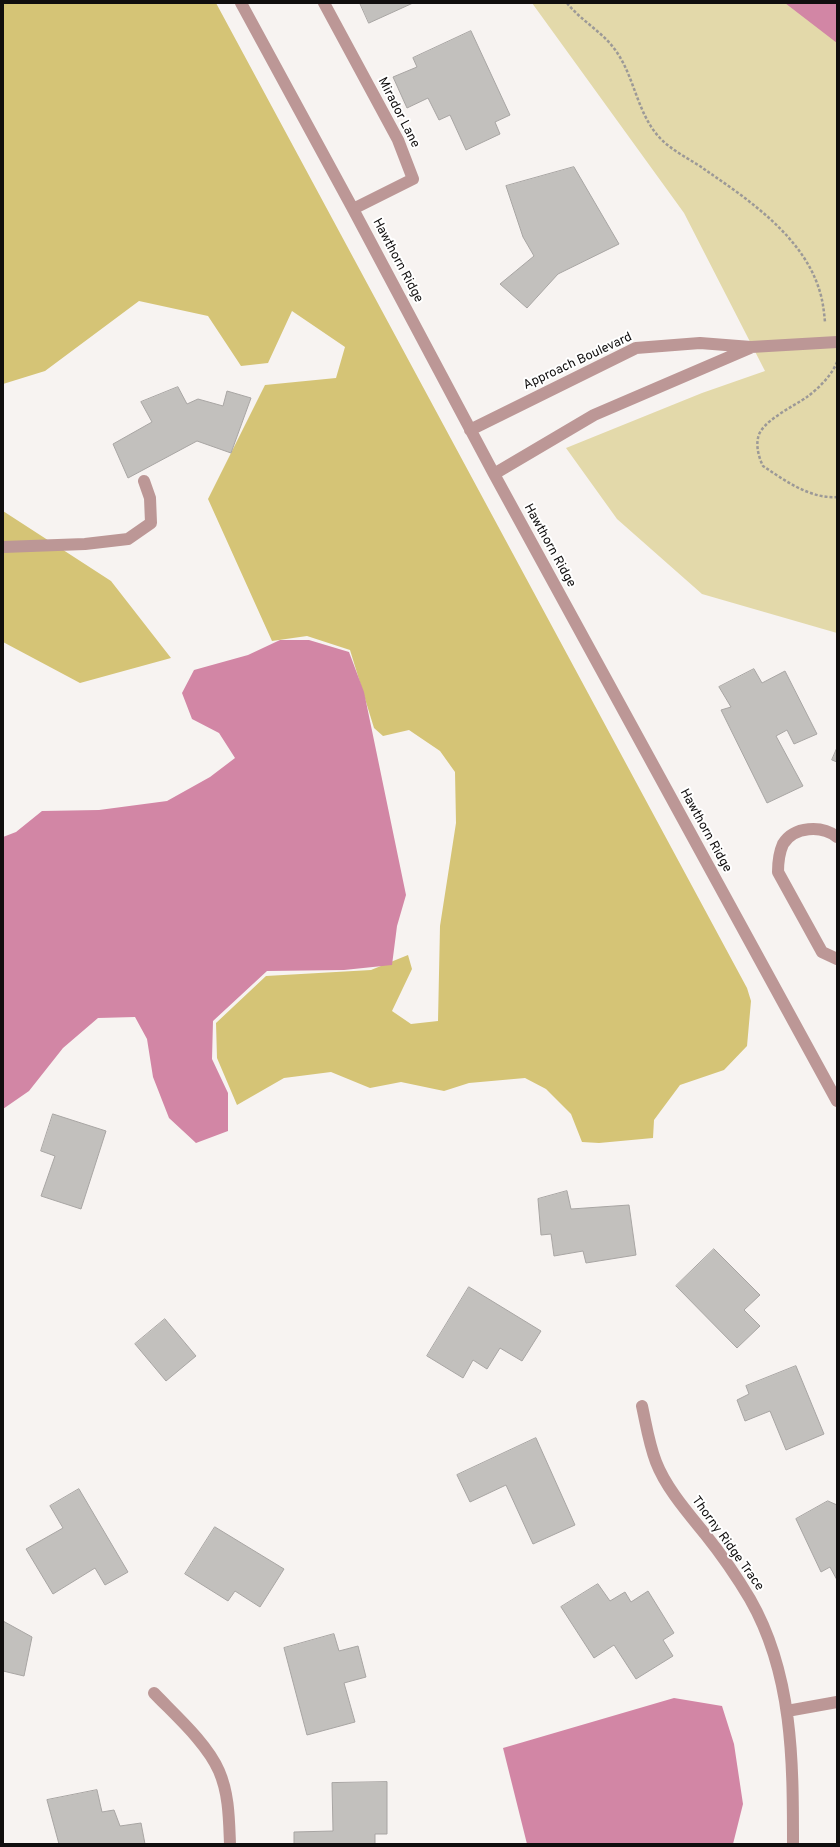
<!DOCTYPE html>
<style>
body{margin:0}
#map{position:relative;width:840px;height:1847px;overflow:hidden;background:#f7f3f1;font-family:Overpass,sans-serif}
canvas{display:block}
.frame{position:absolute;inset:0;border:4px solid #100e0e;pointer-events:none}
</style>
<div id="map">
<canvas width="840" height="1847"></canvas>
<div class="frame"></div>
</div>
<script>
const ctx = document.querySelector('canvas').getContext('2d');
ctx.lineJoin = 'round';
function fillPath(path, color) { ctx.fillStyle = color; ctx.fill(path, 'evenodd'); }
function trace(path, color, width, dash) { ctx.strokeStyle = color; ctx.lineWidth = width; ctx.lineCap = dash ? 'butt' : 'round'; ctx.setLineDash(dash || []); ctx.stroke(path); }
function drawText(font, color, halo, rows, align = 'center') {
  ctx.font = font + ' Overpass,sans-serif'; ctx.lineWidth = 4; ctx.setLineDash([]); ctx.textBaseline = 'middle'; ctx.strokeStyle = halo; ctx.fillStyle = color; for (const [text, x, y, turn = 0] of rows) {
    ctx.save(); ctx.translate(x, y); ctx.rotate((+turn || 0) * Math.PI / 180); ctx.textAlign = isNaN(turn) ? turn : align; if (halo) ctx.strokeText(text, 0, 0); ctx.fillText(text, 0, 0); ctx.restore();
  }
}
fillPath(new Path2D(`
 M532,3h305v630l-135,-39 -85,-75 -51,-71 136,-55 63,-22 -81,-158z`), '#e3d9aa');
fillPath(new Path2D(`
 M3,3h213l531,985 4,13 -4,45 -23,24 -44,15 -26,35 -1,18 -54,5 -17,-1 -11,-28 -25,-25 -21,-11 -56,5 -25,8 -43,-9 -31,6 -39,-16 -47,6 -47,27 -20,-47 -1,-35 50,-47 105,-6 37,-15 4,14 -20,42 19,13 27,-3 2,-95 16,-103 -1,-51 -15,-21 -31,-21 -26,6 -9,-8 -24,-78 -43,-14 -35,5 -64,-142 57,-114 71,-7 9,-31 -53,-36 -24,52 -27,3 -33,-50 -69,-15 -94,70 -42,13z
 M3,511l108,70 60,77 -91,25 -77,-41z`), '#d5c476');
fillPath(new Path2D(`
 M785,3h52v40z
 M309,640l40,12 15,40 42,203 -9,31 -5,39 -48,5 -77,1 -54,50 -1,38 16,34v38l-32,12 -27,-25 -16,-41 -6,-38 -12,-22 -37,1 -35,30 -34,43 -26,18v-272l13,-5 26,-21 57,-1 68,-9 43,-24 25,-19 -16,-25 -27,-14 -10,-26 12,-23 54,-15 32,-15z
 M674,1698l48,8 12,38 9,60 -10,40h-206l-24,-96z`), '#d286a5');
const building = new Path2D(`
 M360,3h53l-44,20z
 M471,31l39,84 -15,7 5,12 -34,16 -16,-35 -11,5 -11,-22 -21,10 -14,-31 24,-10 -4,-9z
 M574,167l45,77 -61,30 -31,34 -27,-24 34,-28 -11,-19 -17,-51z
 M178,387l9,17 11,-5 25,7 4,-15 24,7 -20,55 -34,-12 -69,37 -15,-34 39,-22 -11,-20z
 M754,669l8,14 23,-12 32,63 -23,10 -7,-14 -11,6 27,50 -36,17 -46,-93 10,-3 -12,-20z
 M837,748v14l-5,-2z
 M53,1114l53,17 -25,78 -40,-13 14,-40 -14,-5z
 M567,1191l4,18 58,-4 7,50 -50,8 -3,-12 -29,5 -3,-22 -10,1 -3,-36z
 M714,1249l46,46 -16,15 16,16 -23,22 -61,-62z
 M469,1287l72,44 -19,30 -22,-13 -13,21 -14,-9 -10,18 -36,-22z
 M165,1319l31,37 -30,25 -31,-37z
 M796,1366l28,68 -38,16 -16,-39 -25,10 -8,-21 12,-6 -3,-8z
 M536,1438l39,87 -42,19 -27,-59 -36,17 -13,-27z
 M79,1489l49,83 -23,13 -10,-17 -42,26 -27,-45 37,-21 -13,-22z
 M828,1501l9,4v75l-7,-13 -9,5 -25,-53z
 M215,1527l69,42 -24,38 -25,-16 -7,10 -43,-27z
 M598,1584l12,17 15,-9 6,10 17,-11 26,42 -11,7 10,16 -37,23 -22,-34 -20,13 -33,-51z
 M3,1621l29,16 -8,39 -21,-5z
 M334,1634l5,17 19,-5 8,31 -22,6 11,39 -48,13 -23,-87z
 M387,1782v52h-12v10h-81v-12l39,-1 -1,-48z
 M97,1790l5,22 12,-2 6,16 21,-3 4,21h-86l-12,-44z`);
fillPath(building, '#c2c0bd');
trace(building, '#a8a5a3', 1);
trace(new Path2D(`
 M567,3c15,19 38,30 51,51 17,26 20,61 42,84 12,13 30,21 44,31 45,31 100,68 116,123 3,10 4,20 5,30
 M837,362c-5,13 -19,27 -30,35 -13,9 -47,25 -49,41 -2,9 1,20 5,28 21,14 47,33 74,31`), '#9c9997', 2.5, [3, 2]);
trace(new Path2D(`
 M241,3l112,206 141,265 343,627
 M324,3l74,137 15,39 -60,30
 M470,430l166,-82 64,-5 51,4 86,-5
 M494,474l100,-59 156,-67
 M3,547l82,-3 43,-5 23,-16 -1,-25 -6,-17
 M837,837c-15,-12 -43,-11 -54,7 -4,9 -5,19 -5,28l44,80 15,7
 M642,1406c4,18 7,38 14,56 10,26 32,51 49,72 16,20 32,43 45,65 43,75 43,162 43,245
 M154,1693c21,22 53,50 65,78 10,23 10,48 11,73
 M787,1711l50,-9`), '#bc9796', 12);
drawText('13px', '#100e0e', '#fff', [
 ["Mirador Lane",398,113,63],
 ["Hawthorn Ridge",397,261,62],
 ["Approach Boulevard",578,362,-25],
 ["Hawthorn Ridge",549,546,61],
 ["Hawthorn Ridge",705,831,61],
 ["Thorny Ridge Trace",727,1544,54]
]);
</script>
